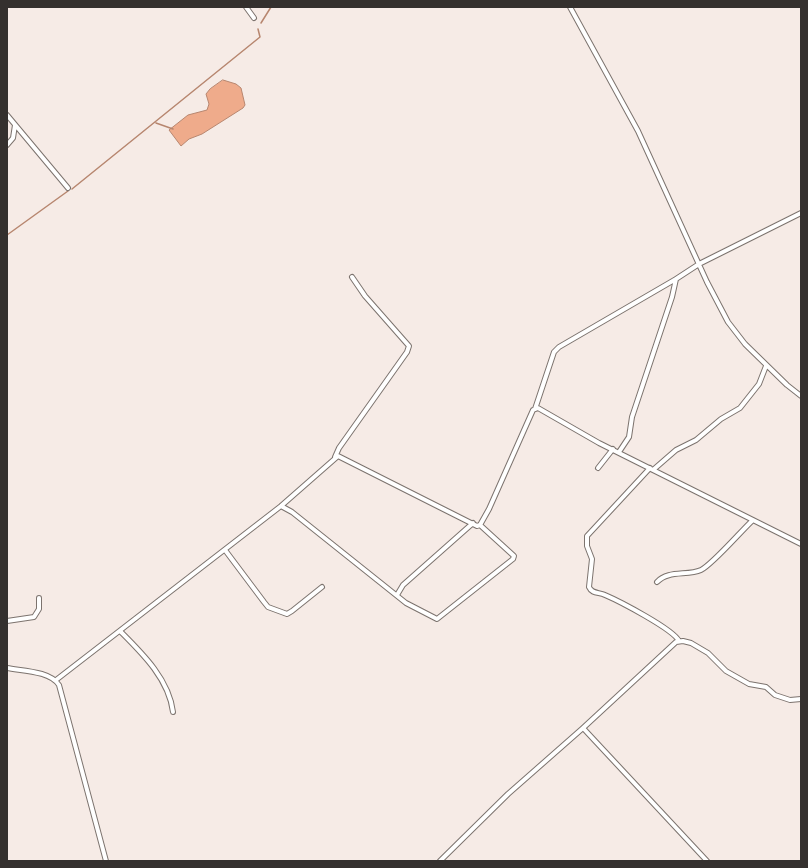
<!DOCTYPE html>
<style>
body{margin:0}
#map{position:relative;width:808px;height:868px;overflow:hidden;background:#f6ebe6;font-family:"IBM Plex Sans",sans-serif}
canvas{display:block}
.frame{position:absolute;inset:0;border:8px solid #34302e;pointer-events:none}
</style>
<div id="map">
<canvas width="808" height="868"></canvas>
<div class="frame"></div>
</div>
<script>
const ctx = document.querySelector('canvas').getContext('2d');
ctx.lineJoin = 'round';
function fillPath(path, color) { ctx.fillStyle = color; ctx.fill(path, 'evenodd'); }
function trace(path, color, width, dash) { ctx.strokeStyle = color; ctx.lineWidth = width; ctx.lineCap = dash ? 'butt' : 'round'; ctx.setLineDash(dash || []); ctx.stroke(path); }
const water = new Path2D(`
 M223,80l13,4 5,4 4,17 -2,3 -41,26 -13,5 -8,7 -12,-16 19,-15 19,-5 2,-6 -3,-10 4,-5z`);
fillPath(water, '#efab8b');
trace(water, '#b7866f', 1);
trace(new Path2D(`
 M261,23l10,-16
 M156,123l17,6
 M72,189l188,-152 -2,-8
 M7,235l61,-44`), '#b7866f', 1.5);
const minor = new Path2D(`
 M246,7l8,11
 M570,7l68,124 69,151 21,40 17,22 42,41 14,11
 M7,115l61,73
 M7,145l6,-7 2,-13
 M535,409l19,-57 5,-5 117,-68
 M619,452l10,-15 3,-20 40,-120 4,-18 23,-15 102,-51
 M335,457l4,-9 68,-96 2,-6 -44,-50 -13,-19
 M598,468l15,-19
 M650,468l-63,68v10l5,13 -3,28c3,7 10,5 16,8 14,6 68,34 74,46
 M653,470l23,-20 20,-10 25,-21 19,-11 19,-24 7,-18
 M281,506l11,6 114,91 31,16 76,-60 1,-3 -34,-31
 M225,550l39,52 4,5 19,7 5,-3 30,-24
 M657,582c11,-12 30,-6 44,-12 11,-5 41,-40 52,-50
 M397,595l6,-10 70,-62
 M7,621l27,-4 5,-8v-11
 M120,631c22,22 49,48 53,81
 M7,668c16,3 43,3 52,17l47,176
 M56,680l225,-174 57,-50 139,70 3,-1 9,-16 44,-99 5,-2 61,35 202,101
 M583,728l124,133
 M440,861l68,-67 75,-66 93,-86 7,-1 8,2 17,10 18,18 23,13 17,3 9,8 15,5 11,-1`);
trace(minor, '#7c736e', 6);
trace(minor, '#fff', 4);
</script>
